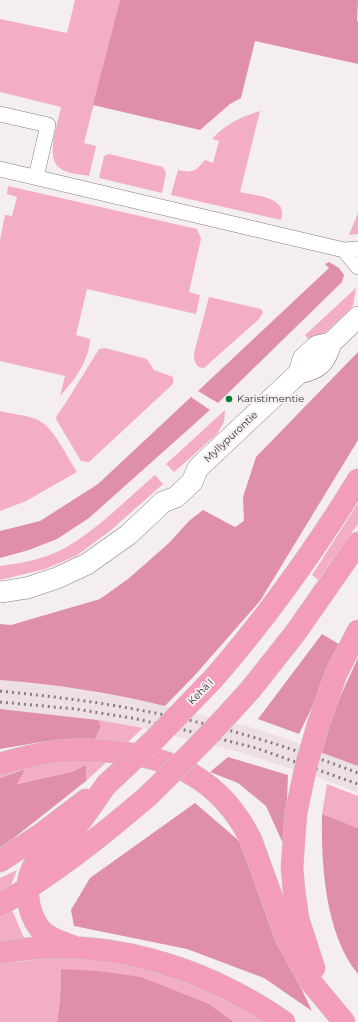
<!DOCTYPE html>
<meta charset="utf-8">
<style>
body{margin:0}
canvas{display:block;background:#f4eef0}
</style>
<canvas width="358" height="1022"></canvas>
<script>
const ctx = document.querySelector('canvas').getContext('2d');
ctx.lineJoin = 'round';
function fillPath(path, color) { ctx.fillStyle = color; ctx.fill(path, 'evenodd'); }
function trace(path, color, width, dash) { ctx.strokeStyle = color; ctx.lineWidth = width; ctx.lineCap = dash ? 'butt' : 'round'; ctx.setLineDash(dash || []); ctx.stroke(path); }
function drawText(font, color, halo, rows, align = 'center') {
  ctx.font = font + ' Montserrat,sans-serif'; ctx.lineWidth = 4; ctx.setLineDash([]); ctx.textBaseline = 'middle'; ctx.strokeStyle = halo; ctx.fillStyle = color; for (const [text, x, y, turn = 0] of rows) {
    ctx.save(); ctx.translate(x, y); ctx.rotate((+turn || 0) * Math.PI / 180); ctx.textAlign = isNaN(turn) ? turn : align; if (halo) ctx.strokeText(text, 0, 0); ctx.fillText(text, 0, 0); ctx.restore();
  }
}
fillPath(new Path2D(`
 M0,680l57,6 48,8 48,9 97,24 43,14 65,25v27l-43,-17 -80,-25 -92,-23 -45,-8 -98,-11z`), '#eedfe3');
fillPath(new Path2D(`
 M75,0h45l-36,143 12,3 -7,30c-8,-2 -21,-2 -28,-7 -17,-11 -3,-45 0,-62l-61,-15v-73l67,14z
 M260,111l-20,81c15,4 49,4 41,28l-110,-25 7,-25c15,3 17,2 27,-10l8,3 6,-22 -7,-2c13,-15 29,-22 48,-28z
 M109,154l54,13 3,6 -4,20 -63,-15 5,-22z
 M8,186l189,43 4,10 -12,53 11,3 -4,19 -109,-25 -11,46 14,4c-1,22 -16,42 -30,57l5,-20 -65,-15v-121l5,-25 7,1 5,-19 -10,-3z
 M358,213v21l-9,1z
 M356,288l-3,18 -41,39 -7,-10z
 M209,297l52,12 2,3 -4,7 -55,49c-9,0 -10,-8 -10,-15z
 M105,348l42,11 7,11 19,7v7l-84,78 -8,-1 -25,-42 1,-4 8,-11 34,-55z
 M225,410l-1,12 -7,12 -43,38 -8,-8z
 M0,411c12,3 25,4 36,8 17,6 31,38 41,53l-51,29 -26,10z
 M155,475l8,9 -52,46 -35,26 -31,13 -45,11v-14c22,-3 45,-7 65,-18 33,-19 61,-48 90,-73z
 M358,503v21l-40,56 -6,-5z
 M98,720l45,8 -16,15 -32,-4 6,-13z
 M111,758l-25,23v-16l-15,7 -55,12 8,-15 -24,9v-6l49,-12z
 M327,784l31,12v32l-36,-14z
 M17,870l-7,18 -10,6v-16z
 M12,910l13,30 -25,4v-28z
 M55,957l46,3 71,14 61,28 31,20h-30l-25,-18 -148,-35 -1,31 -3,22h-57v-58z`), '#f4aec4');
fillPath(new Path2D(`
 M120,0h238l-1,21h1v43l-103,-23 -14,57 -11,6 -30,26 -107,-25z
 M329,262l10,6 5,7 -2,7 -124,121 -20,-12 131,-123 -4,-4z
 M358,352v88l-98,161 -65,74 -30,31c-54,-13 -110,-22 -165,-26v-56l11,1 89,-26 28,-20 41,-36 20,-22 14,-11 32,17 9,-6 -1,-24 13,-40z
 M191,397l19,13 -121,108 -32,21 -28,11 -29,8v-27l40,-10 58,-37z
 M322,634l20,12 -43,88 -41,-15z
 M358,658v108l-38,-14 14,-42z
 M0,709l98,11 3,6 -6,13 -54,3 -41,7z
 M228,757l60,18 -3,73 -19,-42 -28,-23 -28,-11z
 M86,765v16l-86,68v-71l25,-9 -8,15 54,-12z
 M195,803l49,42 39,105 29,61 -48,-33 -77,-29 -113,-23 -3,-16 19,-32z
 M322,814l36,14v146c-33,-40 -37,-110 -36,-160z
 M61,969l37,2 43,6 68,27 25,18h-177l3,-22z`), '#e08faa');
const minor = new Path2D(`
 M0,114l48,11 -12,52
 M0,169l344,81 14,-1
 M344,250l14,17`);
const secondary = new Path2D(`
 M299,373c20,-4 26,-10 32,-30
 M0,592l27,-4 30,-10 30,-14 41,-29 35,-33 13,-5 16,-15 6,-14 101,-95 4,-14 14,-13 14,-3 27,-26`);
const trunk = new Path2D(`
 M213,679c55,-63 101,-128 145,-199
 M251,689l45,-57 62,-89
 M318,725l18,-51 22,-43
 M0,764c17,-5 35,-10 53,-12 17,-3 34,-2 51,-1 67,4 117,28 147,89l36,99 23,42 34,41
 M296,813l-4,54 2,23 4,29 16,49
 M0,861l40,-26 46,-35
 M0,905c54,-31 101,-69 148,-109
 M72,946c-11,-4 -25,-8 -32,-17 -14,-18 -17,-48 -4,-67 10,-13 26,-20 37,-32 12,-13 22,-30 33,-45
 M0,953c100,-19 201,12 284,69`);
trace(minor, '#857f81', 16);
trace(secondary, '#857f81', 22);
trace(trunk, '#cccbcb', 23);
trace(minor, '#fff', 15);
trace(secondary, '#fff', 21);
trace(trunk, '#f49cbb', 22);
trace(new Path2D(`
 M0,691c47,5 93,10 139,19 75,13 148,36 219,63
 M0,702l76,7 61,10 56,13 63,16 102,36`), '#848081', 3, [2, 4]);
const trunkBridge = new Path2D(`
 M106,785l48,-45 59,-61
 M148,796c36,-35 70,-70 103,-107
 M296,813l10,-47 12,-41`);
trace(trunkBridge, '#cccbcb', 23, []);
trace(trunkBridge, '#f49cbb', 22);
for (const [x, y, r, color] of [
 [229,399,4,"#057c33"]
]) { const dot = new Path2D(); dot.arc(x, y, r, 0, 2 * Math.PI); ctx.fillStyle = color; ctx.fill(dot); trace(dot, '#f4eef0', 1.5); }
drawText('10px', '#393637', '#f4eef0', [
 ["Karistimentie",237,399]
], 'left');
drawText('10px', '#393637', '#f4eef0', [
 ["Myllypurontie",231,437,-43],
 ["Kehä I",201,692,-46]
]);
</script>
